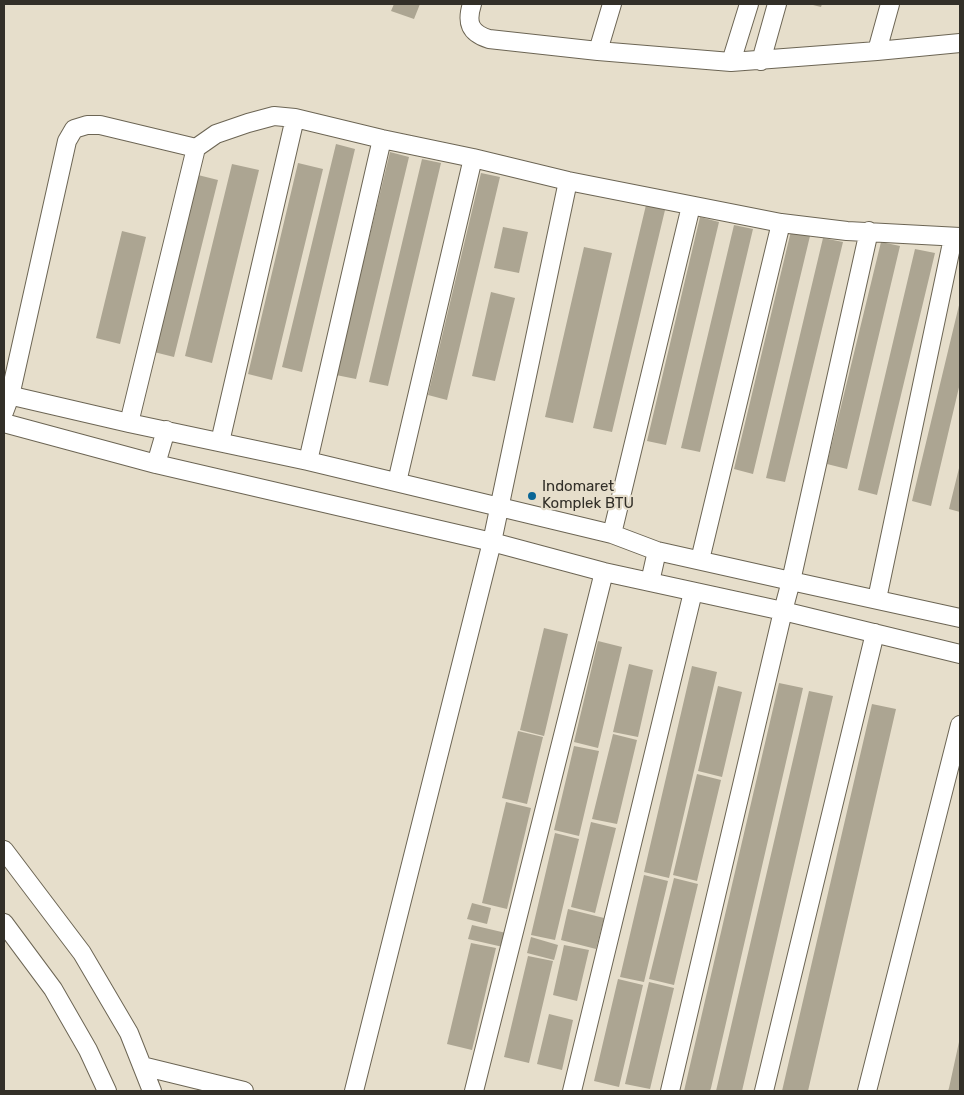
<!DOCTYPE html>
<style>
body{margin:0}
#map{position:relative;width:964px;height:1095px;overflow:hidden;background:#e6decb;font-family:Rubik,sans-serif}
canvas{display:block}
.frame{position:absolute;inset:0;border:5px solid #322f28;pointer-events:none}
</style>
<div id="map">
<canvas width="964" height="1095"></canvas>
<div class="frame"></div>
</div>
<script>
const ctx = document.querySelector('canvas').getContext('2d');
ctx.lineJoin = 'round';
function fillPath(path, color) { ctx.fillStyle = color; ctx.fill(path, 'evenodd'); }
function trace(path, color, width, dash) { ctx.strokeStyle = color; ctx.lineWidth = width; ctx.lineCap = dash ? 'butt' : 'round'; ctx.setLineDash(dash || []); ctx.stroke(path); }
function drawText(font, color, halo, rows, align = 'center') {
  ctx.font = font + ' Rubik,sans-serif'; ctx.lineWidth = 4.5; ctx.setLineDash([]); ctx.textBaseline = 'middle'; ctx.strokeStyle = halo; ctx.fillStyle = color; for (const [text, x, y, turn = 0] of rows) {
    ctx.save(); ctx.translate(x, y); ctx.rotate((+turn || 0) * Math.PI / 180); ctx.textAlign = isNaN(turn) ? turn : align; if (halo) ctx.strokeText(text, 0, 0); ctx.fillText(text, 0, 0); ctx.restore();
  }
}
fillPath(new Path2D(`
 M394,4h26l-6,15 -23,-8z
 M809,4h13l-1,3z
 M336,144l19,5 -53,223 -20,-5z
 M390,152l19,5 -53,222 -20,-4z
 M422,159l19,4 -53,223 -19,-4z
 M298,163l25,6 -51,211 -24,-6z
 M232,164l27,6 -47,193 -27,-7z
 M481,173l19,4 -53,223 -19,-5z
 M194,174l24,6 -44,177 -24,-6z
 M646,205l19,5 -53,222 -19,-4z
 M700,217l19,5 -53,223 -19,-4z
 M734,225l19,4 -53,223 -19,-4z
 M503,227l25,5 -9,41 -25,-5z
 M122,231l24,6 -26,107 -24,-6z
 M791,231l19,5 -57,238 -19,-5z
 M823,238l20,4 -58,240 -19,-4z
 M881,242l19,4 -53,223 -20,-5z
 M584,247l28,6 -39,170 -28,-6z
 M915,249l20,4 -58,242 -19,-5z
 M491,292l24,6 -20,83 -23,-5z
 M960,301v82l-29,123 -19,-5z
 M960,464v48l-11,-3z
 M544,628l24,6 -24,102 -24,-6z
 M598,641l24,6 -24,101 -24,-6z
 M629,664l24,6 -15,67 -25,-5z
 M692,666l25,6 -48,206 -25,-6z
 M779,683l24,5 -92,400 -1,3h-26z
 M718,686l24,6 -20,85 -24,-6z
 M809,691l24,5 -88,382 -3,13h-26z
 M872,704l24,5 -64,278 -24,104h-26z
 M518,731l25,6 -16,67 -25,-6z
 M613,734l24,6 -20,84 -25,-5z
 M574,746l25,5 -20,85 -25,-6z
 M697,774l24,6 -24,101 -24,-6z
 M506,802l25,6 -24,101 -25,-6z
 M591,822l25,6 -21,85 -24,-6z
 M555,833l24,6 -24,101 -24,-5z
 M644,875l24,6 -24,101 -24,-5z
 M674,878l24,6 -24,101 -25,-6z
 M472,903l19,5 -4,16 -20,-5z
 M568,909l36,9 -8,31 -35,-9z
 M472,925l34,8 -3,14 -35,-8z
 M531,937l27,8 -4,15 -27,-7z
 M471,943l25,5 -24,102 -25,-6z
 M564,945l25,5 -12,51 -24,-6z
 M528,956l25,5 -24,102 -25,-6z
 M618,979l25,6 -24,102 -25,-6z
 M649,982l25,6 -24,101 -25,-5z
 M549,1014l24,6 -11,50 -25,-6z
 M959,1042l1,49h-12l1,-3z`), '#aca592');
const minor = new Path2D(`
 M472,4c-6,19 -2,29 17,35l109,12 133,11 146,-11 83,-8
 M598,51l14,-47
 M877,51l13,-47
 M761,61l16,-57
 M731,62l18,-58
 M4,394l125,29 179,38 304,73 45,17 134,30 169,37
 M4,412l6,-16 57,-255 7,-12 13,-4h13l96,23
 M4,423l152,41 336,78 112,30 179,39 177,43
 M129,423l67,-275 20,-14 32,-11 26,-7 21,2 87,21 91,19 95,23 213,42 66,8 113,6
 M220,442l75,-324
 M308,461l74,-322
 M156,464l10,-34
 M397,482l76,-324
 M612,534l79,-328
 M700,560l81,-337
 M650,582l7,-31
 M877,599l76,-361
 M4,850l78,103 47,80 23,58
 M4,923l49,66 35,61 19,41
 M142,1066l102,25
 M354,1091l138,-549 76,-361
 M474,1091l130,-519
 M572,1091l121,-499
 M670,1091l113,-480 8,-30 78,-350
 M764,1091l111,-458
 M867,1091l93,-366`);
trace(minor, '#6c6554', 20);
trace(minor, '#fff', 18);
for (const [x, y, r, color] of [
 [532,496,5,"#0a6696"]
]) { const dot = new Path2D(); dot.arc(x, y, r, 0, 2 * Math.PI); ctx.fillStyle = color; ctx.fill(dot); trace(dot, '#e6decb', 2); }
drawText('15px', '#322f28', '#e6decb', [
 ["Indomaret",542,487],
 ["Komplek BTU",542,504]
], 'left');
</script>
